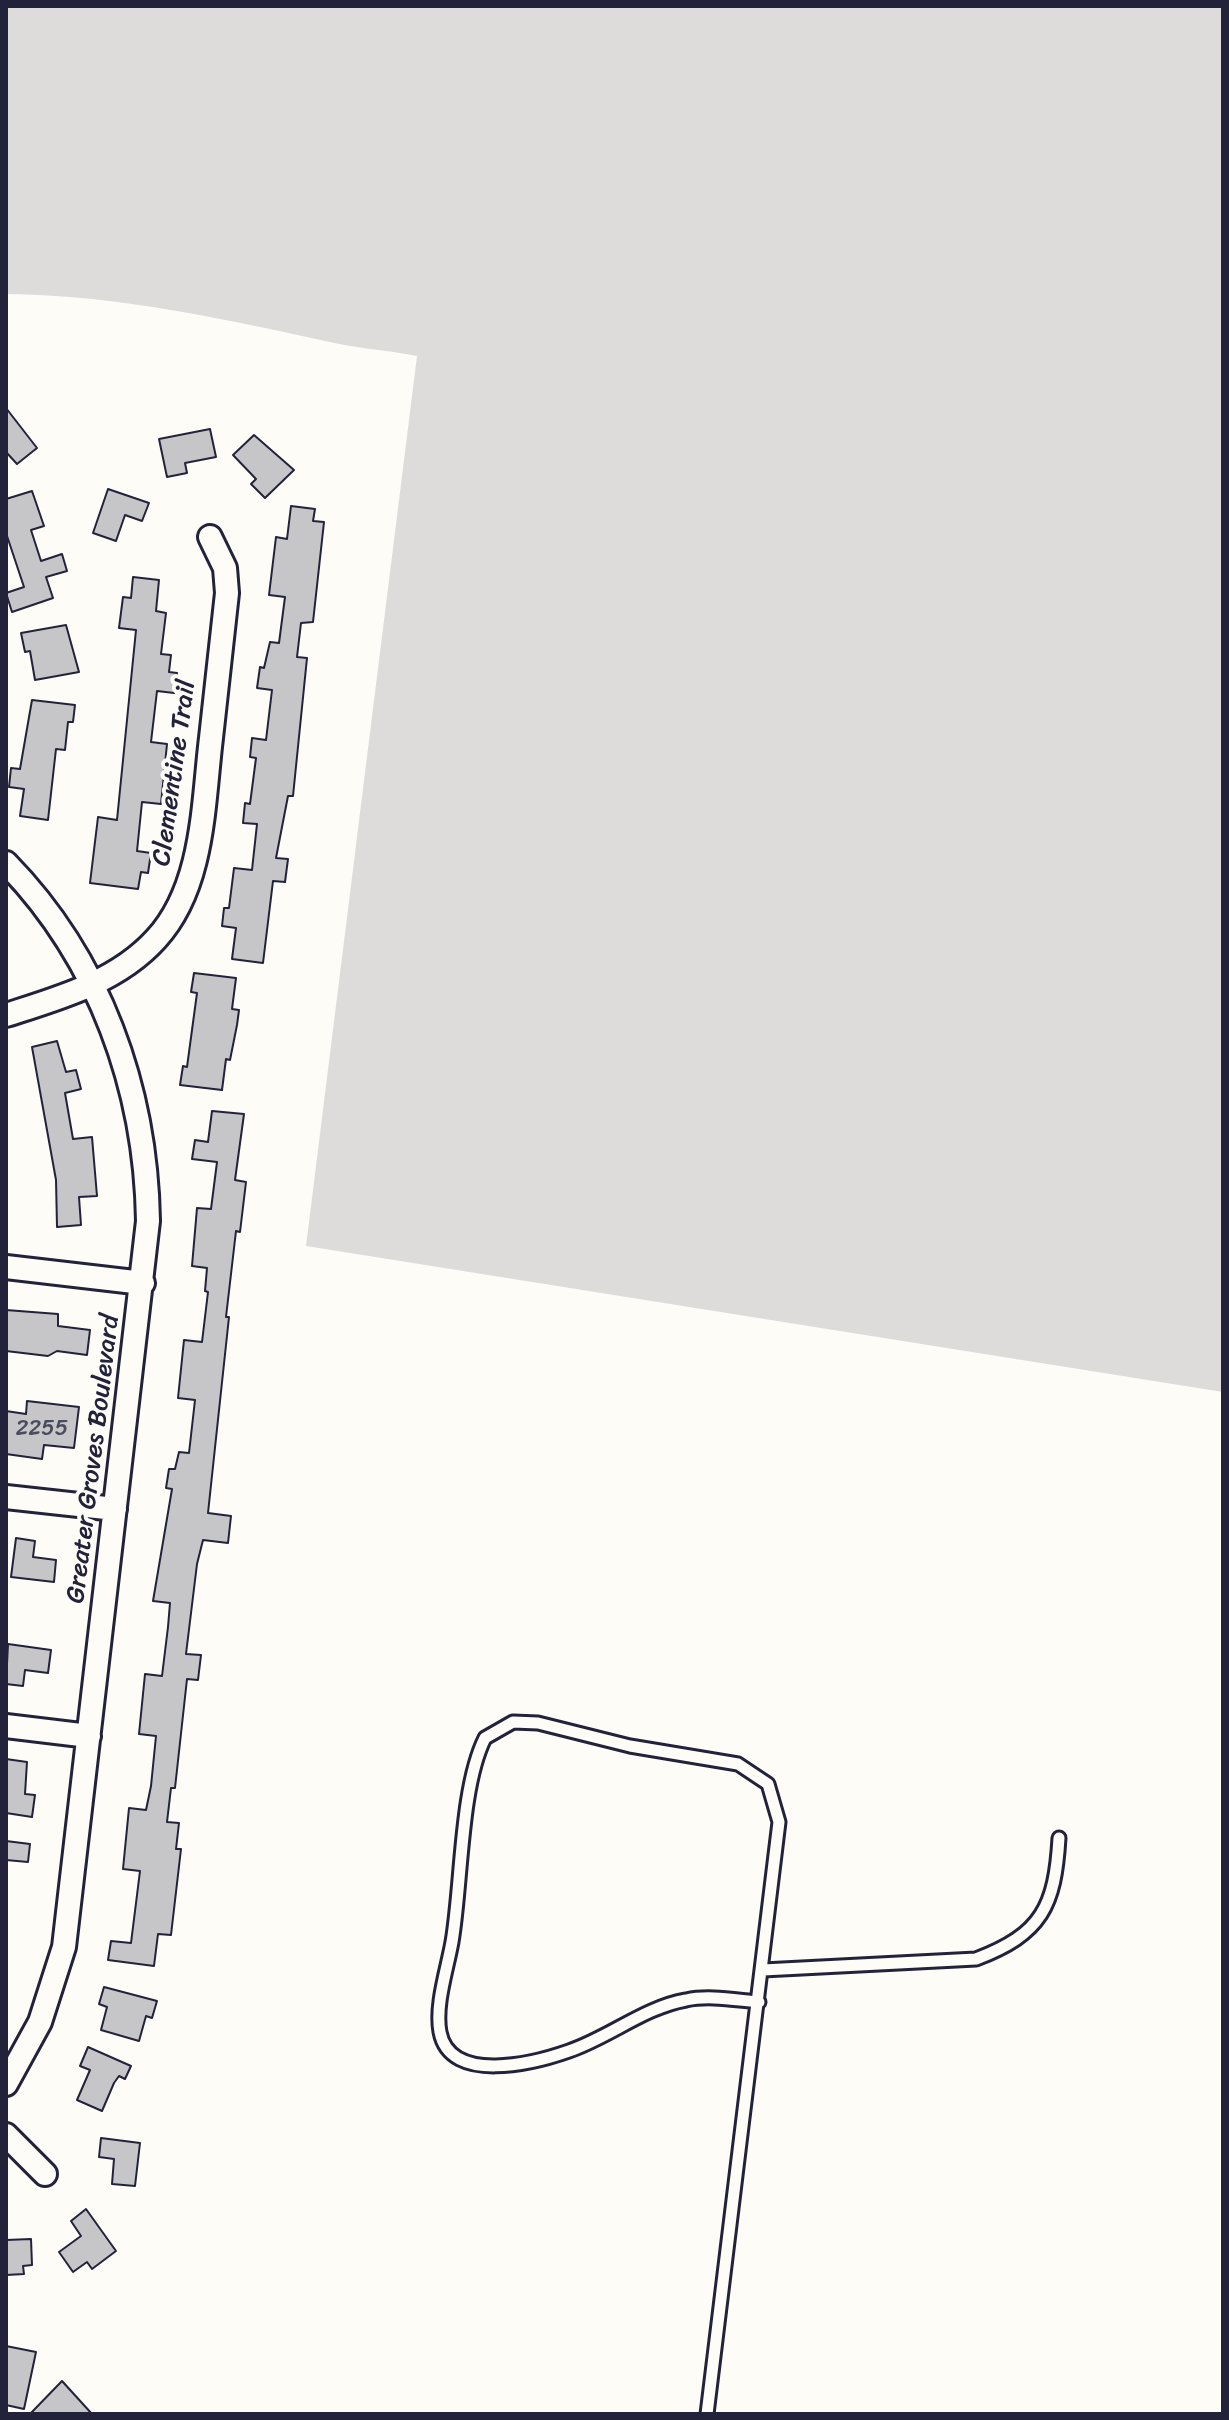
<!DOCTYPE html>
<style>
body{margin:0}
#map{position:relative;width:1229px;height:2420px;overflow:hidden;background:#fdfcf7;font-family:Sriracha,sans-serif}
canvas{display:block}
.frame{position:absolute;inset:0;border:8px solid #22223b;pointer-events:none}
</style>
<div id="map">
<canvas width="1229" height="2420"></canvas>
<div class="frame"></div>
</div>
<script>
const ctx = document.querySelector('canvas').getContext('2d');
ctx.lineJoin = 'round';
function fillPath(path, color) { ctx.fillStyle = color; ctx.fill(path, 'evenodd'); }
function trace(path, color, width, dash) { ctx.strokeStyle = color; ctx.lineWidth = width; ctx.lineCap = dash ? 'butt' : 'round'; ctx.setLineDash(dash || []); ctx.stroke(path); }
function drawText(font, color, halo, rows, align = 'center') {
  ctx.font = font + ' Sriracha,sans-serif'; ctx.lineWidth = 8; ctx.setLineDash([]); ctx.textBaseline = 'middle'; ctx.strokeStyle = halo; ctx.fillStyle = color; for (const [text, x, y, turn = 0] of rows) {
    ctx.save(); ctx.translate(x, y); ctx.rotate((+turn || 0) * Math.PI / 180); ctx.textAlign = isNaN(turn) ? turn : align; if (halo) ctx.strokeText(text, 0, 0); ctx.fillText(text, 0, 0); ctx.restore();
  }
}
fillPath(new Path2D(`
 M6,6h1217v1386l-917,-146 111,-890c-25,-5 -52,-7 -78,-12 -110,-24 -220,-49 -333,-50z`), '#dddcdb');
const building = new Path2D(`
 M6,408l31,40 -20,16 -11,-12z
 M210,429l6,28 -31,6 2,10 -20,4 -8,-38z
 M254,435l40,35 -29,28 -14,-14 5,-5 -23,-24z
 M108,489l41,14 -7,18 -17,-6 -9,26 -23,-8z
 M32,491l12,35 -13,4 10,31 21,-7 5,17 -21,6 7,21 -41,14 -6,-19 18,-6 -18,-54v-34z
 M291,506l24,3 -2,12 11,1 -11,100 -12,1 -4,34 10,1 -14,138h-5l-12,62 12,1 -3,23 -12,-1 -10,82 -31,-4 4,-31 -14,-2 2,-18h5l5,-40 18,2 5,-46 -14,-1 2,-20 5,1 6,-46 -6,-1 2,-19 14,2 6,-50 -15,-2 3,-21 4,1 6,-26 9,1 6,-46 -16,-2 7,-58 11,2z
 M133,577l26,3 -3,31 10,2 -5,41 10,1 -2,17 8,1 -3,20 -17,-2 -6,51 16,2 -6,60 -19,-2 -5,49 14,2 -3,20 -7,-1 -3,17 -48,-6 8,-66 19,3 19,-190 -17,-2 4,-31 8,1z
 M66,625l13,47 -44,8 -5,-29 -5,1 -4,-19z
 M32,700l43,5 -2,17h-5l-3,28 -9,-1 -8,71 -28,-4 4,-27 -15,-2 2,-19 9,1z
 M194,973l42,5 -4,31 7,1 -2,15 -7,35 -4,-1 -4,31 -42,-5 3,-19 4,1 10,-74 -6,-1z
 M57,1041l9,31 10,-2 5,19 -16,4 8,46 19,-2 5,59 -18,1 2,28 -24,2 -1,-47 -24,-133z
 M212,1111l32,3 -9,66 11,2 -6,50 -4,-1 -10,86h3l-21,196 23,3 -3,27 -25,-3 -6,24 -11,90 15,1 -3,25 -11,-1 -12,109h-4l-4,34 12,1 -3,26h5l-10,86 -13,-1 -4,32 -46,-6 3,-19 20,2 9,-72 -17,-2 6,-61 17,2 5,-24 5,-50 -17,-2 6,-60 17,2 6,-49 2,-24 -17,-2 19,-112 -6,-1 3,-19h6l4,-17 10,1 6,-53 -17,-2 6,-58 18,2 6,-50 -3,-1 2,-23 -15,-2 5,-58 14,1 6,-47 -25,-3 3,-19 13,2z
 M6,1310l52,4v12l32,4 -3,25 -30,-4 -9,5 -42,-5z
 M27,1401l52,6 -5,41 -30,-3 -2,14 -36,-5v-43l20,3z
 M16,1538l19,3 -2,16 23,3 -2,22 -43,-5z
 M8,1644l43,6 -3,23 -23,-3 -2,16 -17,-2z
 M6,1759l21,3 -2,32 10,1 -3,22 -26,-4z
 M6,1841l24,3 -2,18 -22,-2z
 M104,1987l53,14 -5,17 -6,-2 -7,25 -38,-11 6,-23 -8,-3z
 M88,2047l43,19 -6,13 -6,-3 -5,7 -12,28 -25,-11 13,-30 -10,-4z
 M101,2138l39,5 -5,43 -23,-2 2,-25 -15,-2z
 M86,2209l30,42 -24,18 -5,-7 -14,10 -14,-20 22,-16 -10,-15z
 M31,2239l1,26 -9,1 1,8 -18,1v-35z
 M6,2346l30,6 -12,57 -18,-4z
 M62,2381l30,33h-62z`);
fillPath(building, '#c6c6c8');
trace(building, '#22223b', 2);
const service = new Path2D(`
 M763,1970l213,-11c66,-25 79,-53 83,-121
 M707,2414l72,-592 -11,-38 -30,-20 -108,-18 -92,-23 -25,-1 -28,16c-25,50 -23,146 -33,204 -5,28 -17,63 -12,90 10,53 95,31 129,19 39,-13 76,-44 117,-51 23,-5 49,0 73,2`);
const minor = new Path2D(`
 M6,863c94,96 140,226 142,358l-84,726 -24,75 -34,62
 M6,1015c53,-17 111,-33 150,-76 48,-52 47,-135 55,-201 5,-49 11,-97 16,-145l-2,-25 -15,-31
 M6,1267l137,16
 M6,1497l109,12
 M6,1726l83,10
 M6,2135l39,39`);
trace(service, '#22223b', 17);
trace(minor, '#22223b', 28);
trace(service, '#fdfcf7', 11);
trace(minor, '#fdfcf7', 22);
drawText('22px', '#4b4b5e', null, [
 ["2255",42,1429]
]);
drawText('26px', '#22223b', '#fdfcf7', [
 ["Clementine Trail",175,773,-82],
 ["Greater Groves Boulevard",94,1459,-83]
]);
</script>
